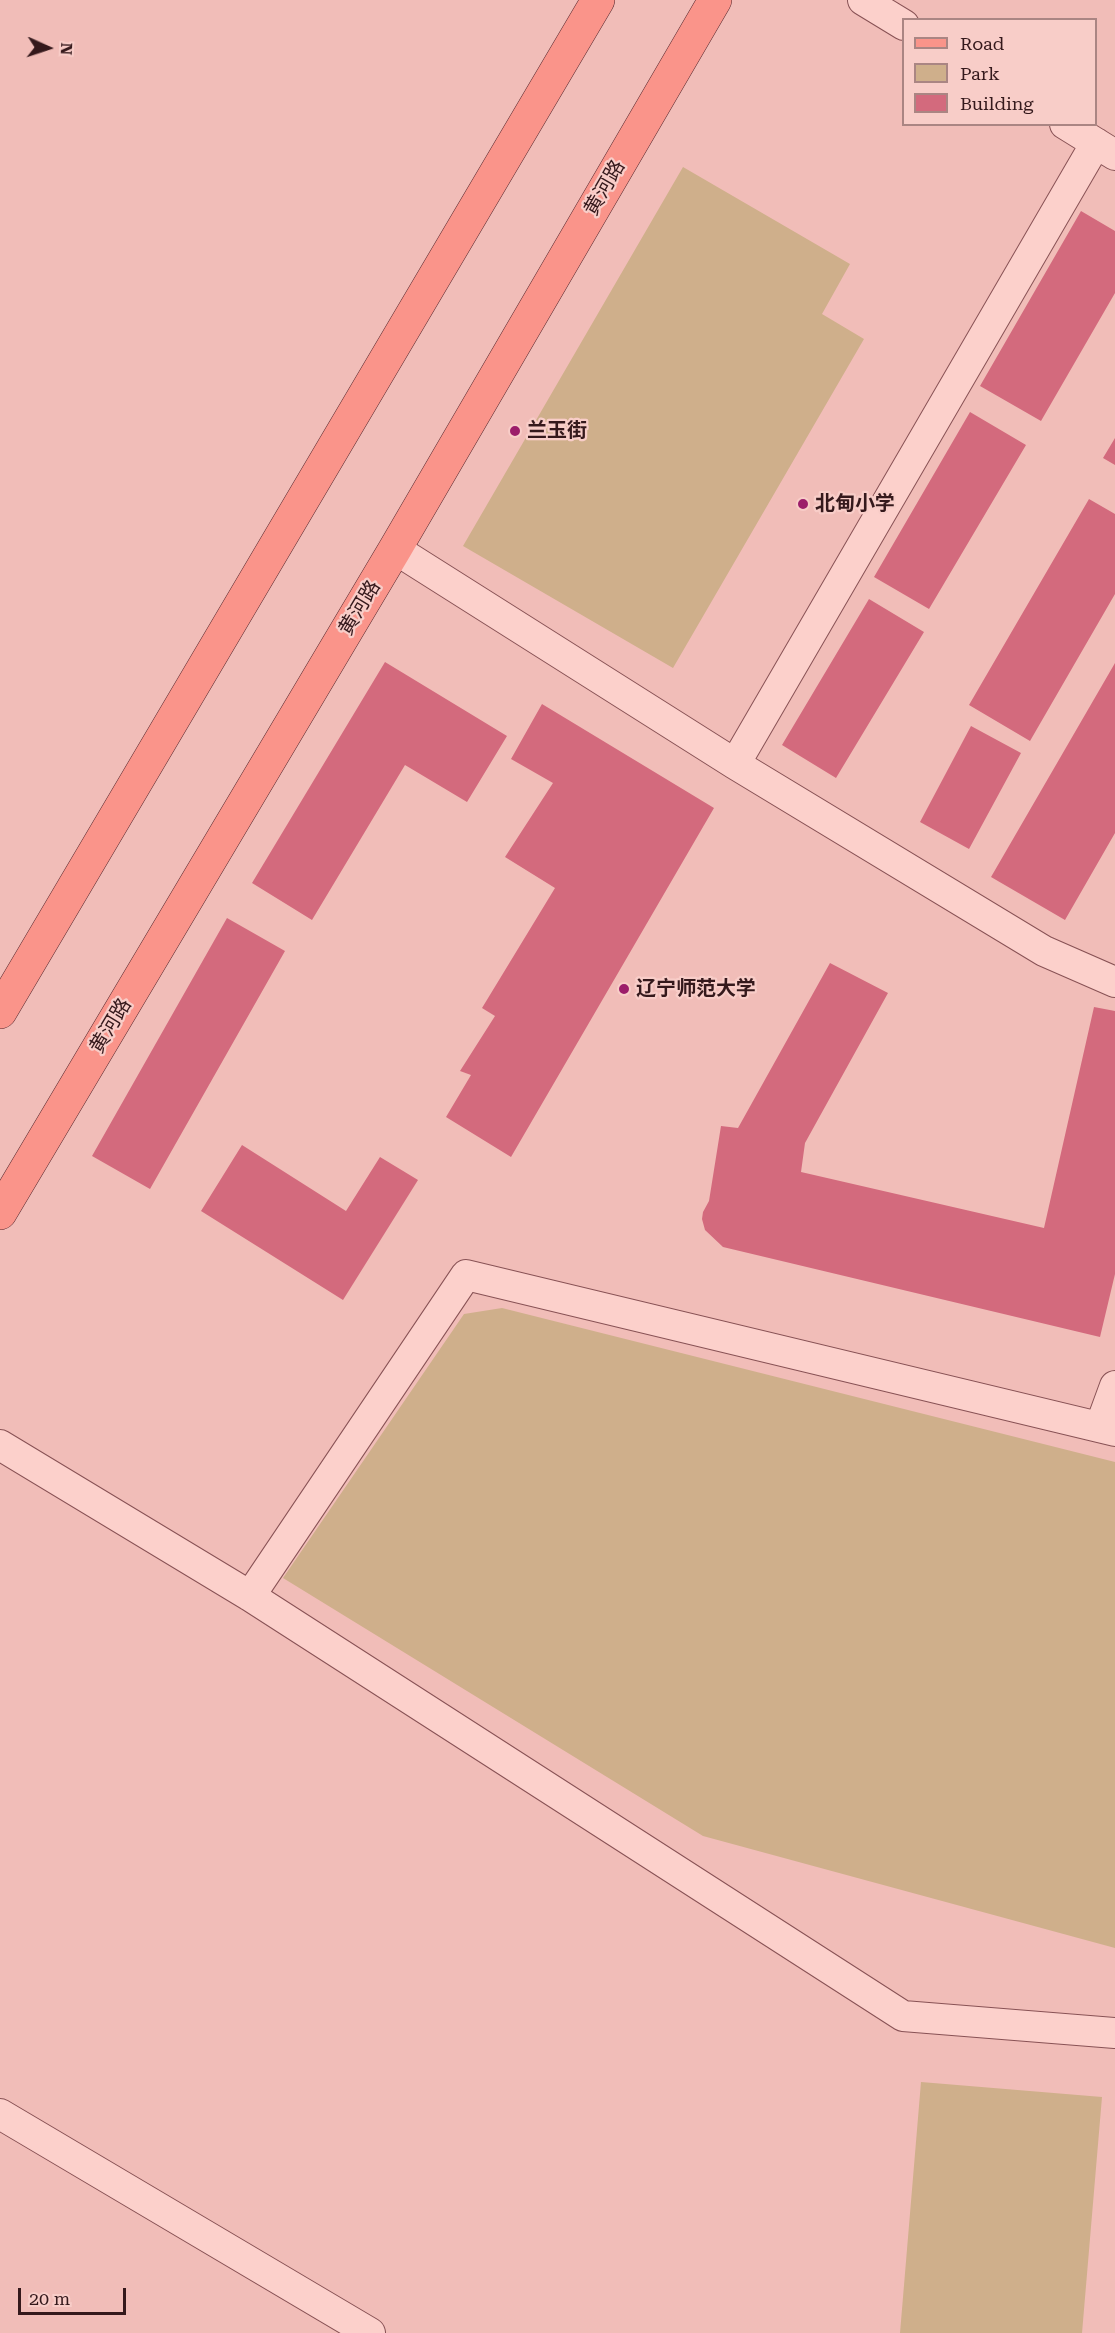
<!DOCTYPE html>
<meta charset="utf-8">
<style>
body{margin:0}
#map{position:relative;width:1115px;height:2333px;overflow:hidden;background:#f1bdb8;font-family:"Roboto Serif",serif}
canvas{display:block}
.legend{position:absolute;left:902px;top:18px;width:195px;height:108px;box-sizing:border-box;background:#f8cdc8;border:2px solid #aa8583;margin:0;padding:8px 10px;list-style:none;font-size:18px;color:#35191c}
.legend li{display:flex;align-items:center;gap:12px;height:30px}
.legend b{width:30px;border:2px solid #aa8583}
.north{position:absolute;left:18px;top:18px;width:60px;height:60px;-webkit-text-stroke:4px #f8cdc8;paint-order:stroke;rotate:93deg;font-size:16px;font-weight:700;line-height:24px;text-align:center;color:#35191c}
.north::after{content:'';display:block;margin:auto;width:21px;height:27px;background:#35191c;clip-path:polygon(50% 0,100% 100%,50% 72%,0 100%)}
.scale{position:absolute;left:18px;top:2288px;width:108px;height:27px;box-sizing:border-box;border:3px solid #35191c;border-top:0;padding-left:8px;font-size:18px;line-height:21px;white-space:nowrap;color:#35191c;-webkit-text-stroke:4px #f8cdc8;paint-order:stroke}
</style>
<div id="map">
<canvas width="1115" height="2333"></canvas>
<ul class="legend">
<li><b style="height:8px;background:#fa948a"></b>Road</li>
<li><b style="height:16px;background:#cfaf8b"></b>Park</li>
<li><b style="height:16px;background:#d36a7d"></b>Building</li>
</ul>
<div class="north">N</div>
<div class="scale">20 m</div>
</div>
<script>
const ctx = document.querySelector('canvas').getContext('2d');
ctx.lineJoin = 'round';
function fillPath(path, color) { ctx.fillStyle = color; ctx.fill(path, 'evenodd'); }
function trace(path, color, width, dash) { ctx.strokeStyle = color; ctx.lineWidth = width; ctx.lineCap = dash ? 'butt' : 'round'; ctx.setLineDash(dash || []); ctx.stroke(path); }
function drawText(font, color, halo, rows, align = 'center') {
  ctx.font = font + ' "Roboto Serif","Noto Sans SC",serif'; ctx.lineWidth = 4.5; ctx.setLineDash([]); ctx.textBaseline = 'middle'; ctx.strokeStyle = halo; ctx.fillStyle = color; for (const [text, x, y, turn = 0] of rows) {
    ctx.save(); ctx.translate(x, y); ctx.rotate((+turn || 0) * Math.PI / 180); ctx.textAlign = isNaN(turn) ? turn : align; if (halo) ctx.strokeText(text, 0, 0); ctx.fillText(text, 0, 0); ctx.restore();
  }
}
fillPath(new Path2D(`
 M683,167l167,97 -28,50 42,25 -191,329 -210,-122z
 M502,1308l613,154v486l-412,-112 -420,-258 181,-264z
 M921,2082l181,15 -20,236h-182z`), '#cfaf8b');
fillPath(new Path2D(`
 M1081,211l34,20v62l-74,128 -61,-35z
 M970,412l56,33 -97,164 -55,-32z
 M1115,438v27l-12,-7z
 M1089,499l26,15v80l-85,147 -61,-36z
 M869,599l55,33 -88,146 -54,-33z
 M385,662l122,74 -40,66 -62,-37 -93,155 -60,-37z
 M1115,663v170l-50,87 -74,-43z
 M542,704l172,104 -203,349 -65,-40 25,-42 -11,-4 35,-55 -13,-8 73,-120 -50,-31 48,-74 -42,-24z
 M971,726l50,27 -52,96 -49,-27z
 M227,918l58,33 -135,238 -58,-33z
 M830,963l58,30 -83,150 -4,29 243,56 50,-221 21,4v263l-15,63 -377,-90 -18,-17 -3,-11 1,-7 6,-11 12,-75 17,2z
 M242,1145l104,66 34,-54 38,23 -75,120 -142,-89z`), '#d36a7d');
const minor = new Path2D(`
 M863,0l41,25
 M1065,124l50,31
 M395,549l340,215 309,187 71,31
 M735,764l361,-621
 M1100,1427l15,-41
 M0,1445l250,151 653,420 212,17
 M250,1596l216,-321 649,156
 M0,2114l370,219`);
const primary = new Path2D(`
 M0,1012l598,-1012
 M0,1213l395,-664 320,-549`);
trace(minor, '#885255', 32);
trace(primary, '#55272d', 34);
trace(minor, '#fcd0cb', 30);
trace(primary, '#fa948a', 33);
for (const [x, y, r, color] of [
 [515,431,6,"#9c1d6a"],
 [803,504,6,"#9c1d6a"],
 [624,989,6,"#9c1d6a"]
]) { const dot = new Path2D(); dot.arc(x, y, r, 0, 2 * Math.PI); ctx.fillStyle = color; ctx.fill(dot); trace(dot, '#f8cdc8', 2); }
drawText('20px', '#35191c', '#f8cdc8', [
 ["黄河路",605,188,-60],
 ["黄河路",360,608,-59],
 ["黄河路",111,1026,-59]
]);
drawText('bold 20px', '#35191c', '#f8cdc8', [
 ["兰玉街",527,431],
 ["北甸小学",815,504],
 ["辽宁师范大学",636,989]
], 'left');
</script>
